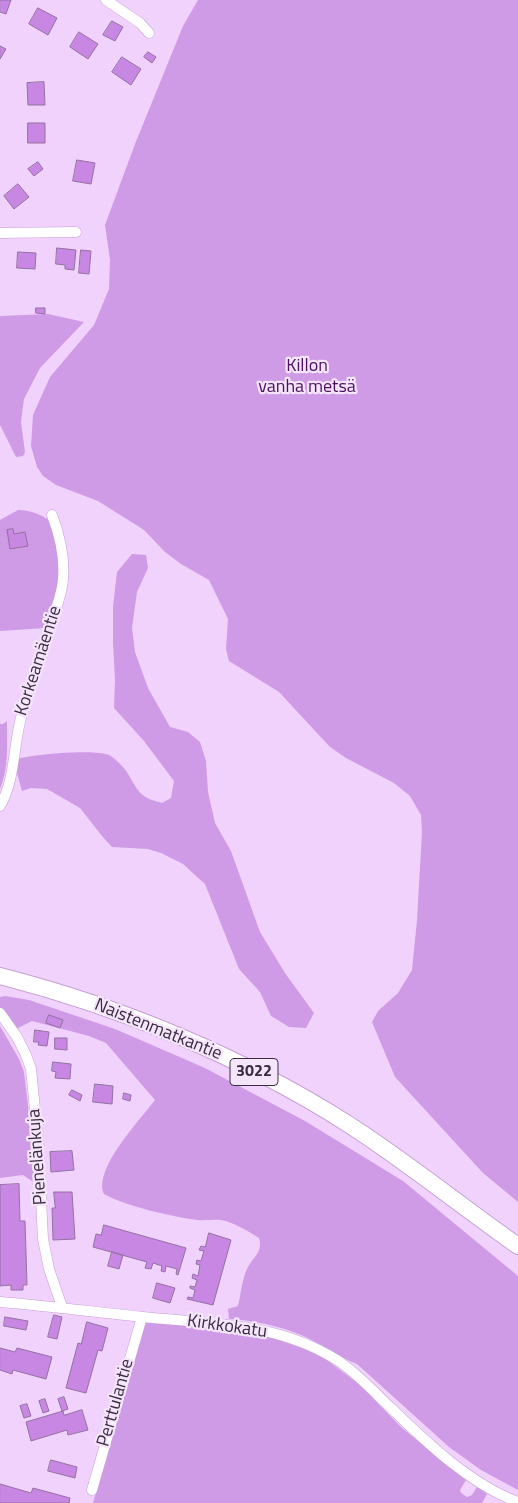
<!DOCTYPE html>
<meta charset="utf-8">
<style>
body{margin:0}
canvas{display:block;background:#f0d2fd}
</style>
<canvas width="518" height="1503"></canvas>
<script>
const ctx = document.querySelector('canvas').getContext('2d');
ctx.lineJoin = 'round';
function fillPath(path, color) { ctx.fillStyle = color; ctx.fill(path, 'evenodd'); }
function trace(path, color, width, dash) { ctx.strokeStyle = color; ctx.lineWidth = width; ctx.lineCap = dash ? 'butt' : 'round'; ctx.setLineDash(dash || []); ctx.stroke(path); }
function drawText(font, color, halo, rows, align = 'center') {
  ctx.font = font + ' "Titillium Web",sans-serif'; ctx.lineWidth = 4.5; ctx.setLineDash([]); ctx.textBaseline = 'middle'; ctx.strokeStyle = halo; ctx.fillStyle = color; for (const [text, x, y, turn = 0] of rows) {
    ctx.save(); ctx.translate(x, y); ctx.rotate((+turn || 0) * Math.PI / 180); ctx.textAlign = isNaN(turn) ? turn : align; if (halo) ctx.strokeText(text, 0, 0); ctx.fillText(text, 0, 0); ctx.restore();
  }
}
fillPath(new Path2D(`
 M198,0h320v1202l-35,-29 -88,-96 -23,-55 6,-11 20,-18 14,-23 5,-50 5,-88 -1,-17 -11,-19 -16,-13 -48,-25 -16,-11 -51,-55 -50,-31 -3,-12 2,-30 -19,-39 -28,-16 -16,-12 -21,-22 -46,-29 -42,-16 -13,-9 -6,-9 -6,-21 2,-31 17,-38 44,-52 15,-36 1,-29 -5,-35 30,-81 48,-118z
 M48,314l36,8 -44,46 -16,31 -3,23 4,30 -2,4 -7,1 -16,-32v-109z
 M18,510c14,0 23,5 36,13l6,25v33l-14,47 -46,3v-111z
 M132,554l14,1 2,13 -11,24 -5,36 3,24 13,36 22,39 18,5 12,10 6,19 2,31 7,31 16,28 29,81 25,41 29,40 -8,15 -17,-1 -18,-11 -11,-24 -21,-23 -34,-85 -22,-20 -22,-11 -13,-4 -36,-2 -10,-11 -22,-28 -33,-19 -16,-1 -9,3 -7,-25 3,-7c19,-5 69,-9 88,-5 5,1 9,5 13,9 11,9 14,25 25,33 5,4 13,5 18,7l9,-5 3,-17 -30,-40 -30,-33 1,-28 -2,-37v-36l4,-35z
 M7,721c0,23 2,46 -7,68v-65h3z
 M5,996l24,4 86,29 90,39 100,53 98,60 115,95v214l-37,-20 -32,-23 -92,-83c-20,-7 -36,-21 -56,-29 -22,-9 -48,-15 -72,-16l-1,-10 10,-3c3,-12 4,-28 10,-39 6,-11 15,-15 11,-29 -11,-7 -26,-16 -38,-18 -8,-1 -16,1 -24,0 -24,-3 -72,-14 -93,-26 -11,-25 36,-74 51,-94l-49,-57 -17,-7 -57,-15 -18,9 -14,-22v-11z
 M0,1026l19,33 5,13 9,76 2,35 -12,-8 -23,3z
 M146,1322l113,11 60,21 41,31 41,42 65,53 -6,10 1,3 6,4 5,-2 5,-8 10,7 -5,9h-389l50,-179z`), '#cf9be6');
const building = new Path2D(`
 M0,0h11l-5,14 -6,-2z
 M38,8l19,10 -9,17 -19,-11z
 M112,21l11,6 -8,14 -12,-6z
 M79,32l19,12 -10,15 -18,-12z
 M0,46l6,3 -6,10z
 M148,52l8,5 -4,6 -8,-6z
 M122,57l19,12 -10,16 -19,-13z
 M44,82l1,23h-17l-1,-22z
 M28,123h17v20h-17z
 M77,160l18,3 -4,21 -18,-3z
 M38,162l5,7 -9,7 -6,-7z
 M18,184l11,13 -15,12 -10,-13z
 M57,248l19,2 -2,20 -9,-1v-4l-9,-1z
 M81,250l10,1 -2,23 -10,-1z
 M18,252l18,1 -1,16 -18,-1z
 M36,308h9v6l-9,-1z
 M13,529l1,5 11,-2 3,14 -18,3 -3,-19z
 M49,1015l14,5 -3,8 -14,-5z
 M35,1030l14,2 -2,14 -9,-1 1,-3h-5z
 M55,1038h12v12l-12,-1z
 M53,1062l18,2 -1,15 -15,-1 1,-6 -4,-1z
 M95,1084l18,2 -1,18 -19,-2z
 M72,1090l10,5 -2,6 -11,-6z
 M124,1093l7,2 -1,6 -7,-2z
 M72,1151l2,19 -23,2 -1,-20z
 M19,1184l1,37h5l2,64h-4v5h-12v-5l-11,1v-101z
 M54,1192h18l3,47 -22,1 -1,-32h3z
 M104,1225l82,23 -8,27 -2,-1 1,-5 -11,-3 -1,6 -4,-1 1,-5 -9,-3 -2,6 -6,-1 2,-6 -54,-15 3,-13 5,1z
 M209,1233l22,7 -18,65 -26,-6 1,-2 5,1 2,-8 -5,-2v-2l5,1 2,-7 -5,-2 1,-4 5,2 2,-11 -4,-1 1,-4 4,1 3,-10 -5,-1 2,-4 4,1z
 M112,1252l11,3 -4,14 -11,-3z
 M157,1283l18,5 -5,15 -17,-5z
 M54,1315l8,2 -5,22 -9,-2z
 M5,1317l23,4 -2,9 -22,-4z
 M87,1322l21,6 -6,23 -4,-1 -12,43 -20,-5 12,-45 3,1z
 M0,1348l15,4 2,-4 35,9 -6,22 -33,-9 -1,4 -12,-4z
 M64,1397l4,12 -6,2 -4,-12z
 M45,1399l4,12 -6,2 -4,-12z
 M27,1404l4,12 -7,2 -4,-12z
 M82,1410l6,20 -20,5 -1,-5 -36,11 -5,-19 37,-11 1,4z
 M51,1460l26,7 -2,11 -27,-7z
 M0,1484l31,9 2,-5 37,10 -1,5h-69z`);
fillPath(building, '#c787e2');
trace(building, '#9371a2', 1);
const minor = new Path2D(`
 M106,0l34,23 9,10
 M0,233l76,-1
 M0,806c16,-28 13,-62 22,-92 8,-30 18,-59 28,-88 5,-15 12,-31 13,-47 2,-23 -3,-43 -11,-64
 M0,1013l17,24 9,18 5,14 7,71 5,99 6,30 13,38
 M0,1302c48,4 95,10 143,15 68,7 134,5 194,43 20,13 36,31 54,48 35,34 80,77 127,94
 M92,1490l50,-173`);
const primary = new Path2D(`
 M0,976c121,31 243,81 348,148 59,38 113,82 170,122`);
trace(minor, '#c4a0d4', 11);
trace(primary, '#c4a0d4', 18);
trace(minor, '#fff', 10);
trace(primary, '#fff', 16);
for (const [x, y, w] of [
 [254,1072,48]
]) { const box = new Path2D(); box.roundRect(x - w / 2, y - 13.5, w, 27, 4); ctx.fillStyle = '#f4e5fb'; ctx.fill(box); trace(box, '#3a2b40', 1); }
drawText('bold 16px', '#3a2b40', null, [
 ["3022",254,1072]
]);
drawText('18px', '#4d1062', '#f4e5fb', [
 ["Killon",307,367],
 ["vanha metsä",307,388]
]);
drawText('18px', '#3a2b40', '#f4e5fb', [
 ["Korkeamäentie",39,661,-72],
 ["Naistenmatkantie",158,1030,22],
 ["Pienelänkuja",38,1157,-94],
 ["Kirkkokatu",227,1327,8],
 ["Perttulantie",116,1403,-74]
]);
</script>
